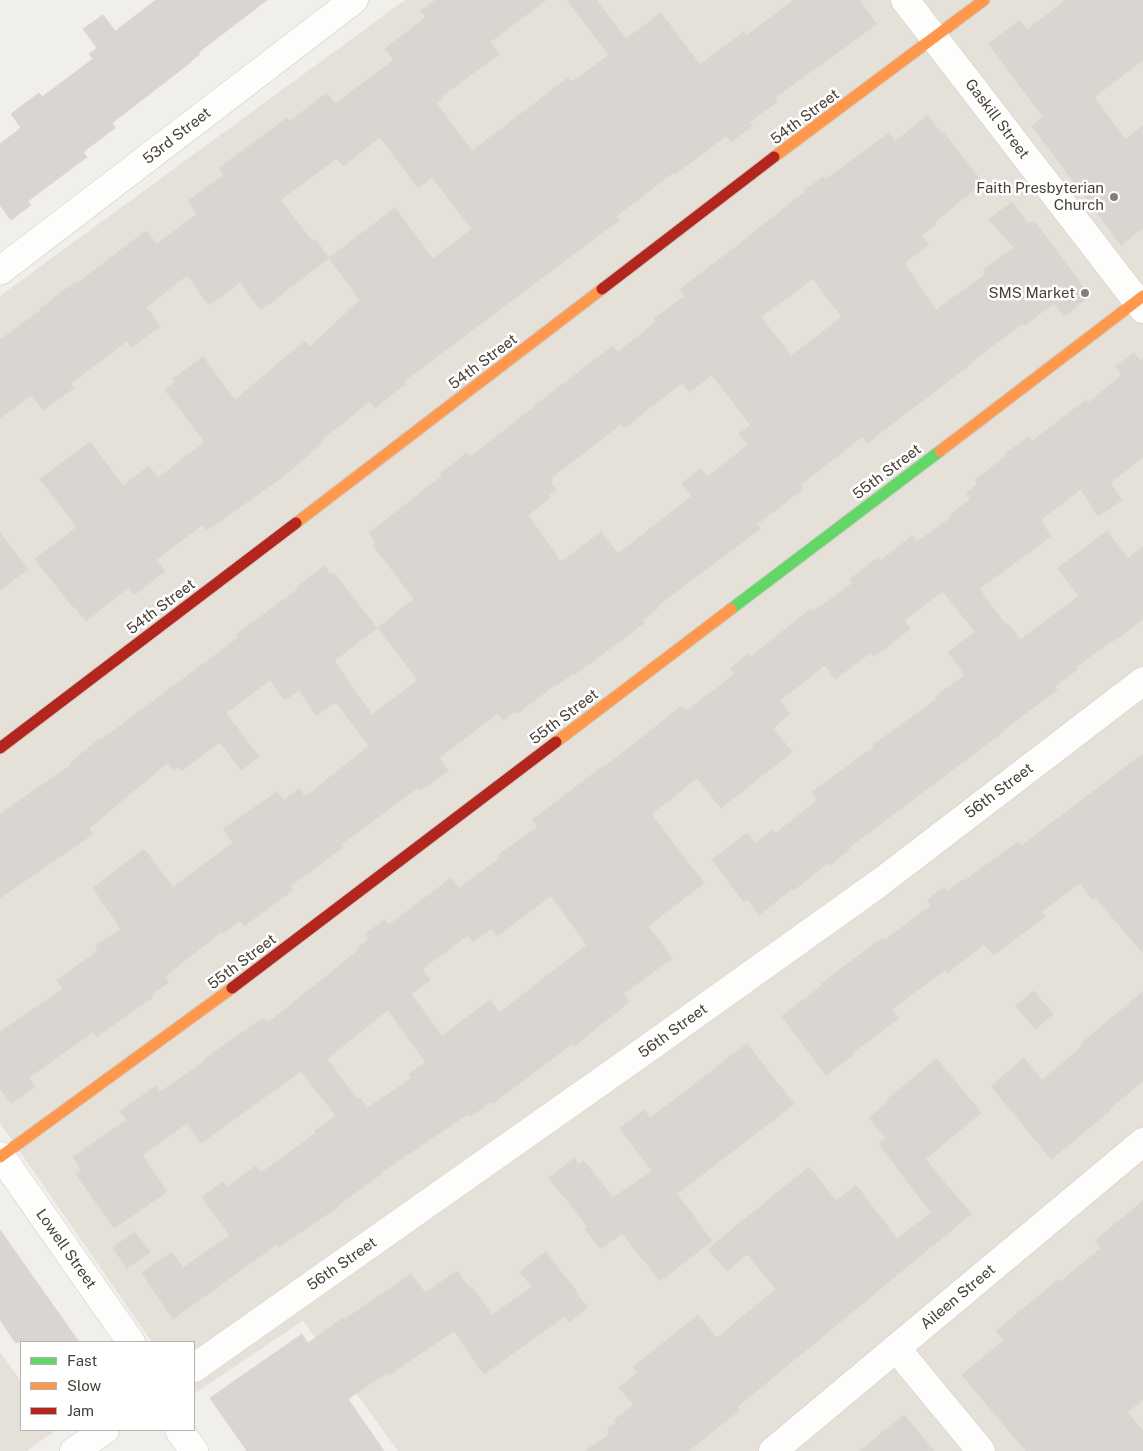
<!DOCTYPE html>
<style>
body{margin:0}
#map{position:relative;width:1143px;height:1451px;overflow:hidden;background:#f1efeb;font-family:"Public Sans",sans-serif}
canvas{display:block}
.legend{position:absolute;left:20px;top:1341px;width:175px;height:90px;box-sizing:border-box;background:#fff;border:1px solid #b6b3af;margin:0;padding:6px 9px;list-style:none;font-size:15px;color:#484037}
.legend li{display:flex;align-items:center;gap:10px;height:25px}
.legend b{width:25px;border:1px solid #b6b3af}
</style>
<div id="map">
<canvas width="1143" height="1451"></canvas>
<ul class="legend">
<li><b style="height:6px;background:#63d668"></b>Fast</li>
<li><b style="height:6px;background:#ff974d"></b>Slow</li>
<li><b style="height:6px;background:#b3261e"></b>Jam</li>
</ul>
</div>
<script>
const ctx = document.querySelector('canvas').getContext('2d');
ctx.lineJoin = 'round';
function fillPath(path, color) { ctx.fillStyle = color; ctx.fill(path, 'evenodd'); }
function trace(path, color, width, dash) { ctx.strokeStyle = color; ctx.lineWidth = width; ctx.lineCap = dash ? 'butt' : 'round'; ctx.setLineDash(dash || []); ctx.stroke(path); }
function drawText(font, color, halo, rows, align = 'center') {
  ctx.font = font + ' "Public Sans",sans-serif'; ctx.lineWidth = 5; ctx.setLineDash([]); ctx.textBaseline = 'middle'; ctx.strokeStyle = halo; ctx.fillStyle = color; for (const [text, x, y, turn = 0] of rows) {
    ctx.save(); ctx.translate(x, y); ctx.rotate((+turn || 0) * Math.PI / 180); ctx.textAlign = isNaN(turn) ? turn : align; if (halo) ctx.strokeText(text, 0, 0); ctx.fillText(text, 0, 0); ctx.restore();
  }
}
fillPath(new Path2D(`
 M405,0h738v1451h-745l-95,-130 -109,73v-52h-42l-152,-219v-827z
 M0,1352l21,29v49h35l-29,21h-27z`), '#e5e1d8');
const building = new Path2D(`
 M156,0h111l-68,52 1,2 -9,7v1l-79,61 3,5 -32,24 4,5 -59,44 3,4 -20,15 -11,-15v-61l21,-16 -10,-14 28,-21 3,4 51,-38 -4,-5 8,-6 -14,-19 20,-14 12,16z
 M436,0h110l-56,42 9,12 -57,42 1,2 -7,5 36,48 96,-73 4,4 37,-27 -42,-55h29l30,39 35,-26 39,52 44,-33 2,4 48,-36h65l18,24 -103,74 3,4 -28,20 3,4 -21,16 -5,-6 -51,38 -1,-2 -58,44 3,4 -216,162 2,2 -30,24 -5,-7 -50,40 2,2 -38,33 -77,54 -4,-6 -47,36 9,11 -31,24 -5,-8 -43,34 -12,-15 -1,1 -38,-48 42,-32 -37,-48 50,-37 33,44 26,-20 9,12 47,-36 -40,-52 10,-8 -2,-3 30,-22 32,43 70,-59 5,6 50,-47 -31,-42 -68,52 -21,-28 -31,23 -22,-30 -41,32 14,19 -28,21 -5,-6 -56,42 3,5 -31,22 -12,-15 -31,23v-78l41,-30 -1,-1 35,-27 1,2 70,-53 11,13 40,-30 -9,-13 36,-26 -5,-7 68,-50 2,4 38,-29 8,11 59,-44 -9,-11 41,-32 -5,-6zM380,137l38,51 14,-11 40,52 -39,30 -38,-51 -66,50 -14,-19 -3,2 -32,-41 57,-42 6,8z
 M1066,0h77v60l-49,37 31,42 18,-13v102l-22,17 -89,-119 11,-9 -54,-73 31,-24 7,10z
 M928,116l13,17 2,-1 40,51 -49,39 2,2 -15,11 8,10 -25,18 32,47 50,-36 -3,-4 31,-22 -25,-29 23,-17 16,22 6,-3 56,75 -26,20 -10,-13 -29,22 -2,-2 -52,39 1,1 -105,80 -4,-7 -63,49 3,4 -46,35 3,5 -103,77 1,2 -16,12 2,3 -70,52 -1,-2 -16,12 -1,-1 -38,29 -2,-2 -13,9 -5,-7 -59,45 9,13 -27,19 -4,-2 -51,38 -25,18 2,3 -53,39 3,4 -49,36 -4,-6 -17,13 -1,-2 -57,45 4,6 -18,13 2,2 -57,40 -3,-5 -65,46 7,9 -24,16 -11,-15v-56l63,-43 -6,-9 41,-29 -3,-5 26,-17 -28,-41 51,-39 29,38 60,-44 -10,-14 54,-37 7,8 15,-11 6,8 64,-51 -33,-44 -20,13 -17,-25 -14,10 -15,-20 -44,33 33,44 -18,13 -21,-28 -39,29 -3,-5 -5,4 -6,-7 -78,65 4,6 -93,64v-84l71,-49 -1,-2 29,-24 1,2 138,-103 -2,-3 62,-46 -1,-2 27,-21 7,9 3,-2 43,55 -43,33 38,54 46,-35 -40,-52 36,-29 -41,-54 3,-3 -7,-9 73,-57 -2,-2 27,-21 3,4 63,-49v-1l80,-61 5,6 38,-30 -2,-3 31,-23 -5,-7 74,-56v-1l51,-40 -1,-1 19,-14 2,3 64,-47 6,8zM813,279l29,38 -51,39 -30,-39zM712,375l39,50 -12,9 9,11 -41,32 -6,-8 -19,14 10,13 -74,58 -17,-22 -40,30 -33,-47 22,-17 -2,-3 8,-6 -6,-7 3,-2 -2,-2 70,-54 3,4 58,-45 7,9z
 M1134,353l6,8 3,-2v98l-33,26 12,17 -24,16 -17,-27 -41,31 11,16 -72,53 27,36 2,-1 12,16 59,-44 -21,-28 49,-37 21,27 15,-11v72l-29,22 -2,-1 -36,27 2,2 -23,17 2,4 -54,40 1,1 -156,117 1,2 -19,15 -2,-2 -34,27 -1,-2 -34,27 -11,-16 -4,3 -32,-42 35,-27 8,10 18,-13 3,3 42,-33 -6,-8 62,-45 -1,-2 64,-46 -2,-2 30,-22 -17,-23 27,-20 -32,-41 -39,29 6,9 -37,28 -3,-4 -35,26 -10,-14 -46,36 11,13 -17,14 19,24 -71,56 -24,-30 -46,36 53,69 -56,43 24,32 -49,36 6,8 -55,44 -2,-2 -80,60 -2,-2 -20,15 -2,-3 -88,59 1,1 -43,31 1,1 -60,41 -2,-3 -104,75 -31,-46 30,-21 11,16 47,-33 -28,-38 21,-15 4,5 29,-21 5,7 55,-40 -1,-2 21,-15 -35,-45 -100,72 -14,-20 -45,32 25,37 -53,36 -38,-54 6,-4 -9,-13 54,-37 -7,-9 36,-25 4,6 44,-30 -1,-2 60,-42 1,3 2,-1 2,3 91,-73 -1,-2 11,-9 -4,-5 20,-14 4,5 62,-47 8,10 40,-29 -2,-3 41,-29 -6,-7 70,-53 1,1 79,-62 3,5 6,-3 44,-34 -5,-5 18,-15 2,3 61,-48 2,3 40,-29 -3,-4 28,-21 2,3 32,-25 5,6 35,-25 -1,-3 20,-15 -5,-6 12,-9 -3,-4 31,-24 -1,-2 24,-17 3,4 54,-41 2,3 34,-28 -6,-8zM551,896l36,49 -88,68 -9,-13 -48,36 -31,-42 19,-14 -8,-11 46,-34 5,7 19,-14 5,8zM388,1010l38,52 -17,12 3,4 -45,30 -7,-10 -2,2 -31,-41z
 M0,533l28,36 -28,21z
 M1143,754v199l-48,-56 -3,2 -12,-16 -39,29 4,5 -52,38 -9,-11 -37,29 -2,-3 -53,39 7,9 -48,36 2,1 -27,20 -44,-59 41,-31 -2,-1 33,-25 29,-21 2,2 46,-34 -4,-6 17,-13 4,4 15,-11 1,1 54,-39 3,4z
 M1034,991l19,23 -18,15 -19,-23z
 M1143,992v89l-34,28 2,1 -60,49 -60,-73 33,-28 18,22 41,-34 -2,-2z
 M747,1044l47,60 -117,90 35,47 -52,40 -38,-48 -21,16 -16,-20 3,-2 -39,-49 25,-20 4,7 6,-4 29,37 39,-27 -32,-43 24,-18 6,8z
 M937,1059l44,54 -56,46 46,55 -234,193 3,3 -52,41h-103l25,-17 -3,-5 9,-6 -2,-3 20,-15 -15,-17 19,-15 -5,-6 65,-52 19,23 59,-49 -29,-35 -20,17 -19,-22 101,-82 27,34 20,-16 41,54 34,-26 -52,-69 7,-6 -17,-20 20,-17 -1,-2z
 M1143,1201v199l-16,12 16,19v20h-117l-64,-76 42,-35 -8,-9 62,-51 2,2 41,-34 -6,-7z
 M0,1230l79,112h-64l-15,-22z
 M135,1232l15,20 -23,16 -14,-20z
 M546,1252l30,39 -1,1 12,15 -18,15 -4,-6 -81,58 -30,-43 -65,44 -2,-3 -39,27 36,52h-137l-37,-53 92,-64 6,9 35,-25 1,2 67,-46 14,19 32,-22 13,18 2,-2 20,28 40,-28 -12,-15z
 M904,1415l30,36h-74z`);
fillPath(building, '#d9d6d2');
trace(building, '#dad6d1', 1);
const street = new Path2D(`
 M905,0l238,309
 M0,271l354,-271
 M1,1156l130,186
 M896,1348l85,103
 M194,1368l443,-312 241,-172 265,-203
 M179,1430l15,21
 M74,1451l31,-21
 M773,1451l370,-309`);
const fast = new Path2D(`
 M731,609l209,-158`);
const slow = new Path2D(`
 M774,157l210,-157
 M940,451l203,-155
 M296,523l306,-234
 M556,742l175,-133
 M0,1157l232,-169`);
const jam = new Path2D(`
 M602,289l172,-132
 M0,748l296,-225
 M232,988l324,-246`);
trace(street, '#cecbc7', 29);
trace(fast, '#d1ccc2', 13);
trace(slow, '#d1ccc2', 13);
trace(jam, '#d1ccc2', 13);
trace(street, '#fdfdfc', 28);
trace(fast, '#63d668', 11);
trace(slow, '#ff974d', 11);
trace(jam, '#b3261e', 11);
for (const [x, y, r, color] of [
 [1114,197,5,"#837d76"],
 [1085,293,5,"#837d76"]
]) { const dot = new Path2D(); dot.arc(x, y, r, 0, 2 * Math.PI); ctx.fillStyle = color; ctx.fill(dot); trace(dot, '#fff', 2); }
drawText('15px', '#484037', '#fff', [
 ["54th Street",805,117,-37],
 ["Gaskill Street",997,119,53],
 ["53rd Street",177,136,-38],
 ["54th Street",483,362,-37],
 ["55th Street",887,472,-37],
 ["54th Street",161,607,-37],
 ["55th Street",564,717,-37],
 ["56th Street",999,791,-37],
 ["55th Street",242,962,-37],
 ["56th Street",673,1031,-36],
 ["Lowell Street",66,1249,55],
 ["56th Street",342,1264,-35],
 ["Aileen Street",958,1297,-40]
]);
drawText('15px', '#484037', '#fff', [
 ["Faith Presbyterian",1104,188],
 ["Church",1104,205],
 ["SMS Market",1075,293]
], 'right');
</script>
